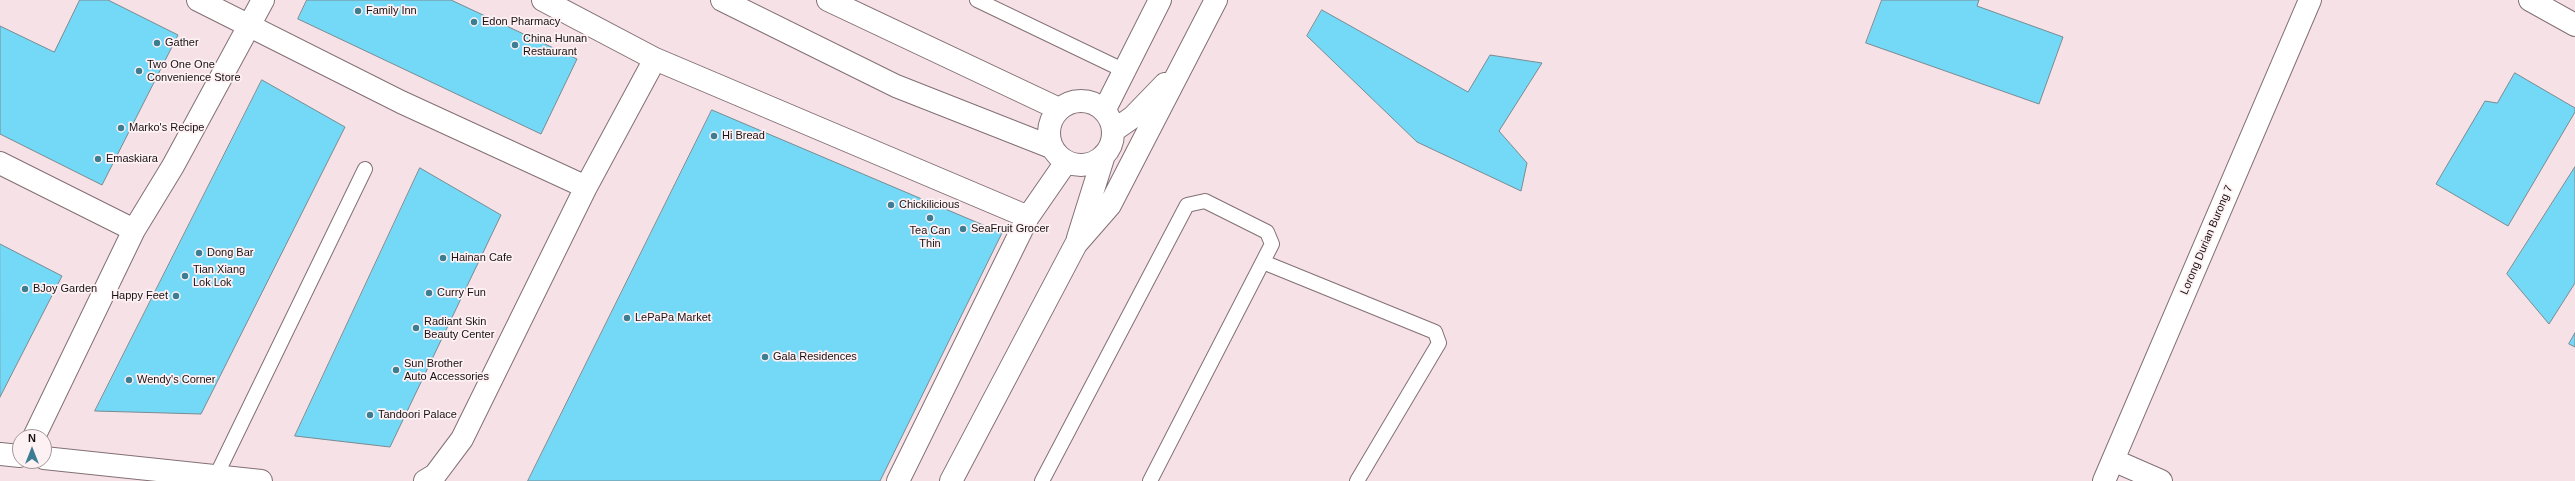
<!DOCTYPE html>
<style>
body{margin:0}
#map{position:relative;width:2575px;height:481px;overflow:hidden;background:#f6e1e7;font-family:Arial,sans-serif}
canvas{display:block}
.north{position:absolute;left:12px;top:429px;width:40px;height:40px;box-sizing:border-box;background:#fef1f4;border:1px solid #a2989a;border-radius:50%;rotate:0deg;font-size:11px;font-weight:700;line-height:16px;text-align:center;color:#191214}
.north::after{content:'';display:block;margin:auto;width:14px;height:18px;background:#3d7d91;clip-path:polygon(50% 0,100% 100%,50% 72%,0 100%)}
</style>
<div id="map">
<canvas width="2575" height="481"></canvas>
<div class="north">N</div>
</div>
<script>
const ctx = document.querySelector('canvas').getContext('2d');
ctx.lineJoin = 'round';
function fillPath(path, color) { ctx.fillStyle = color; ctx.fill(path, 'evenodd'); }
function trace(path, color, width, dash) { ctx.strokeStyle = color; ctx.lineWidth = width; ctx.lineCap = dash ? 'butt' : 'round'; ctx.setLineDash(dash || []); ctx.stroke(path); }
function drawText(font, color, halo, rows, align = 'center') {
  ctx.font = font + ' Arial,sans-serif'; ctx.lineWidth = 3.5; ctx.setLineDash([]); ctx.textBaseline = 'middle'; ctx.strokeStyle = halo; ctx.fillStyle = color; for (const [text, x, y, turn = 0] of rows) {
    ctx.save(); ctx.translate(x, y); ctx.rotate((+turn || 0) * Math.PI / 180); ctx.textAlign = isNaN(turn) ? turn : align; if (halo) ctx.strokeText(text, 0, 0); ctx.fillText(text, 0, 0); ctx.restore();
  }
}
const building = new Path2D(`
 M80,0h28l70,35 -76,150 -102,-51v-108l54,26z
 M307,0h144l126,59 -36,75 -243,-115z
 M1882,0h97l-2,6 86,31 -24,67 -173,-61z
 M1322,10l146,82 22,-37 52,8 -43,68 28,32 -6,28 -104,-49 -110,-106z
 M2515,73l60,35v4l-67,114 -72,-42 49,-83 12,2z
 M262,80l83,47 -144,287 -106,-3z
 M712,110l290,123 -122,248h-352z
 M2575,167v116l-26,41 -42,-50z
 M420,168l81,47 -111,232 -95,-11z
 M0,244l62,32 -62,121z
 M2575,333v14l-6,-3z`);
fillPath(building, '#74d8f7');
trace(building, '#798b91', 1);
const lane = new Path2D(`
 M977,0l148,71
 M1263,262l172,70 4,11 -82,138
 M216,476l149,-307
 M1042,481l145,-276 18,-4 62,31 5,12 -122,237`);
const street = new Path2D(`
 M198,0l203,102 185,85
 M722,0l174,86 155,61
 M828,0l231,109
 M2530,0l45,25
 M655,59l373,158
 M1049 133a32 32 0 1 1 64 0a32 32 0 1 1-64 0Z
 M1104,111l56,-111
 M1113,131l20,-14 32,-33
 M0,163l134,67
 M1078,238l26,-83
 M34,437l100,-207 39,-64 90,-166
 M0,454l20,2
 M44,458l217,23
 M2113,460l48,21
 M425,481l10,-6 27,-36 124,-252 69,-128 -112,-59
 M898,481l130,-264 38,-55
 M951,481l125,-237 34,-39 106,-205
 M2104,481l206,-481`);
trace(lane, '#827075', 16);
trace(street, '#827075', 24);
trace(lane, '#fff', 14);
trace(street, '#fff', 22);
for (const [x, y, r, color] of [
 [358,11,4,"#3d7d91"],
 [474,22,4,"#3d7d91"],
 [157,43,4,"#3d7d91"],
 [515,45,4,"#3d7d91"],
 [139,71,4,"#3d7d91"],
 [121,128,4,"#3d7d91"],
 [714,136,4,"#3d7d91"],
 [98,159,4,"#3d7d91"],
 [891,205,4,"#3d7d91"],
 [930,218,4,"#3d7d91"],
 [963,229,4,"#3d7d91"],
 [199,253,4,"#3d7d91"],
 [443,258,4,"#3d7d91"],
 [185,276,4,"#3d7d91"],
 [25,289,4,"#3d7d91"],
 [429,293,4,"#3d7d91"],
 [176,296,4,"#3d7d91"],
 [627,318,4,"#3d7d91"],
 [416,328,4,"#3d7d91"],
 [765,357,4,"#3d7d91"],
 [396,370,4,"#3d7d91"],
 [129,380,4,"#3d7d91"],
 [370,415,4,"#3d7d91"]
]) { const dot = new Path2D(); dot.arc(x, y, r, 0, 2 * Math.PI); ctx.fillStyle = color; ctx.fill(dot); trace(dot, '#fef1f4', 1.5); }
drawText('11px', '#191214', '#fef1f4', [
 ["Family Inn",366,11],
 ["Edon Pharmacy",482,22],
 ["China Hunan",523,39],
 ["Restaurant",523,52],
 ["Gather",165,43],
 ["Two One One",147,65],
 ["Convenience Store",147,78],
 ["Marko's Recipe",129,128],
 ["Hi Bread",722,136],
 ["Emaskiara",106,159],
 ["Chickilicious",899,205],
 ["SeaFruit Grocer",971,229],
 ["Tea Can",930,231,"center"],
 ["Thin",930,244,"center"],
 ["Dong Bar",207,253],
 ["Hainan Cafe",451,258],
 ["Tian Xiang",193,270],
 ["Lok Lok",193,283],
 ["BJoy Garden",33,289],
 ["Curry Fun",437,293],
 ["Happy Feet",168,296,"right"],
 ["LePaPa Market",635,318],
 ["Radiant Skin",424,322],
 ["Beauty Center",424,335],
 ["Gala Residences",773,357],
 ["Sun Brother",404,364],
 ["Auto Accessories",404,377],
 ["Wendy's Corner",137,380],
 ["Tandoori Palace",378,415]
], 'left');
drawText('11px', '#191214', '#fef1f4', [
 ["Lorong Durian Burong 7",2207,240,-67]
]);
</script>
